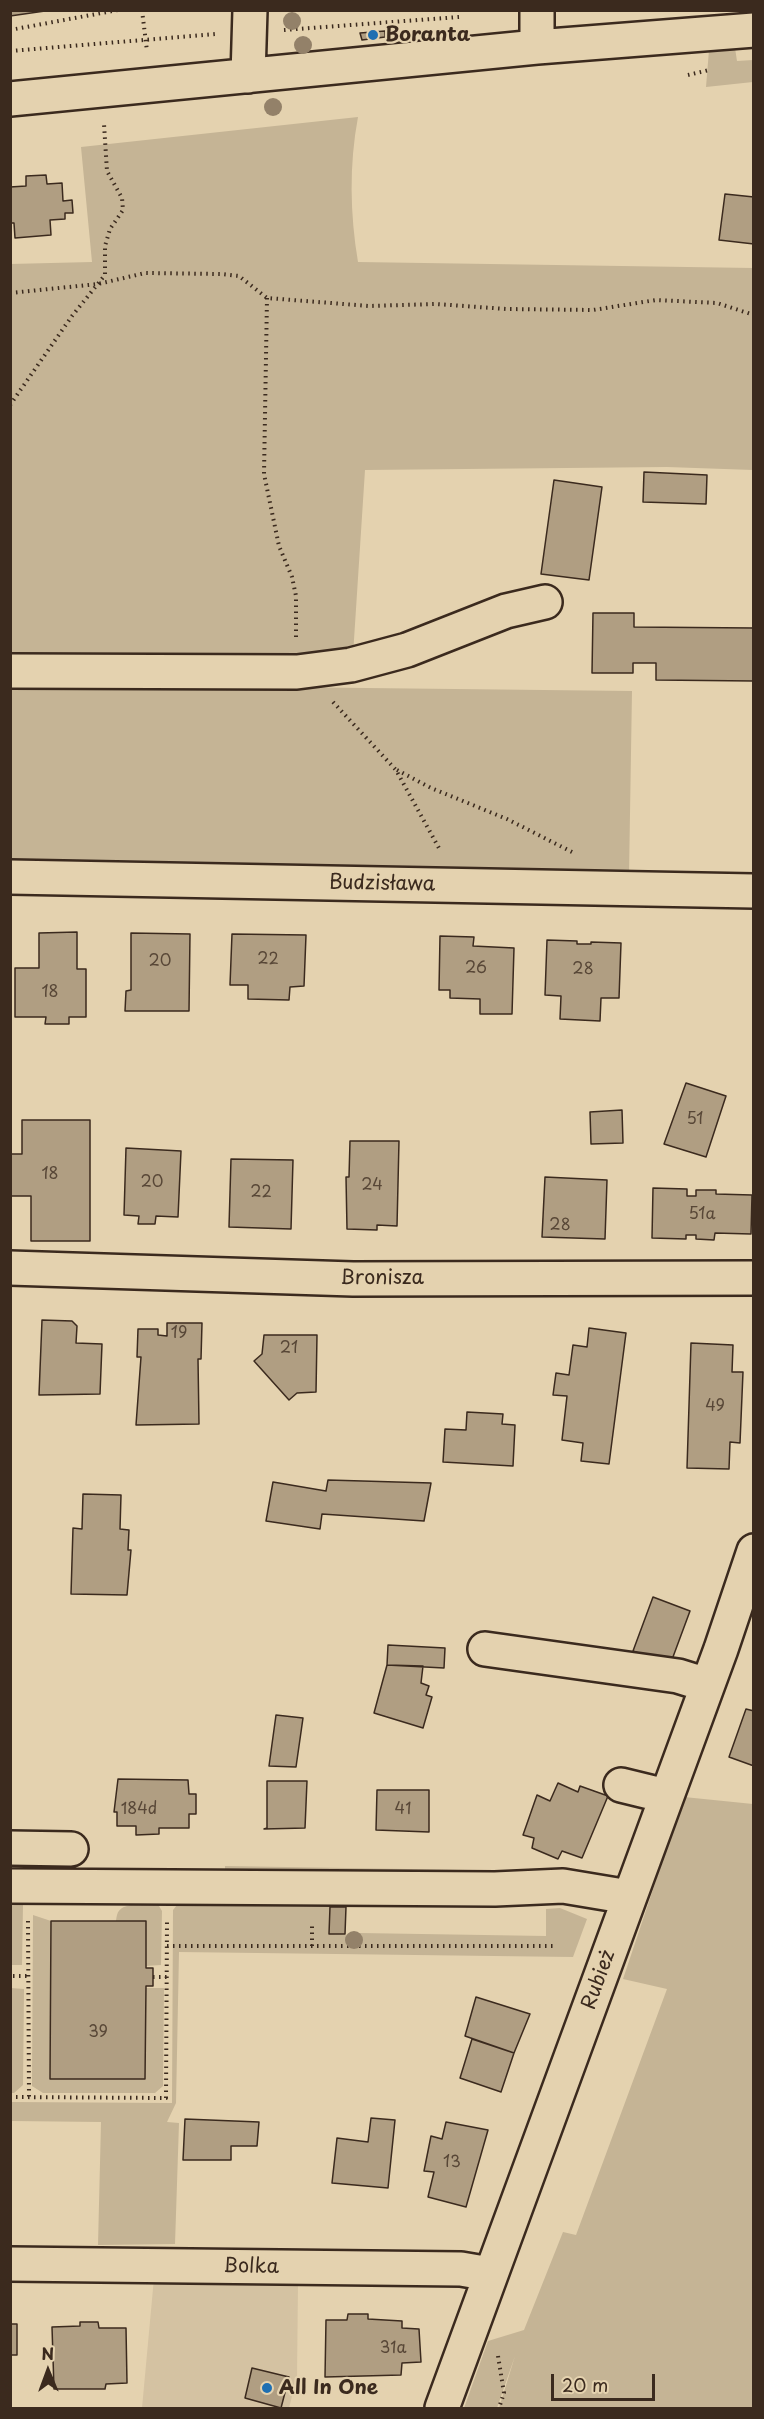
<!DOCTYPE html>
<meta charset="utf-8">
<style>
body{margin:0}
#map{position:relative;width:764px;height:2419px;overflow:hidden;background:#e4d2af;font-family:"Playpen Sans",sans-serif}
canvas{display:block}
.frame{position:absolute;inset:0;border:12px solid #3b2a1e;pointer-events:none}
.north{position:absolute;left:18px;top:2341px;width:60px;height:60px;-webkit-text-stroke:4px #e4d2af;paint-order:stroke;rotate:359deg;font-size:16px;font-weight:700;line-height:24px;text-align:center;color:#3b2a1e}
.north::after{content:'';display:block;margin:auto;width:21px;height:27px;background:#3b2a1e;clip-path:polygon(50% 0,100% 100%,50% 72%,0 100%)}
.scale{position:absolute;left:551px;top:2374px;width:104px;height:27px;box-sizing:border-box;border:3px solid #3b2a1e;border-top:0;padding-left:8px;font-size:18px;line-height:21px;white-space:nowrap;color:#3b2a1e;-webkit-text-stroke:4px #e4d2af;paint-order:stroke}
</style>
<div id="map">
<canvas width="764" height="2419"></canvas>
<div class="frame"></div>
<div class="north">N</div>
<div class="scale">20 m</div>
</div>
<script>
const ctx = document.querySelector('canvas').getContext('2d');
ctx.lineJoin = 'round';
function fillPath(path, color) { ctx.fillStyle = color; ctx.fill(path, 'evenodd'); }
function trace(path, color, width, dash) { ctx.strokeStyle = color; ctx.lineWidth = width; ctx.lineCap = dash ? 'butt' : 'round'; ctx.setLineDash(dash || []); ctx.stroke(path); }
function drawText(font, color, halo, rows, align = 'center') {
  ctx.font = font + ' "Playpen Sans",sans-serif'; ctx.lineWidth = 4.5; ctx.setLineDash([]); ctx.textBaseline = 'middle'; ctx.strokeStyle = halo; ctx.fillStyle = color; for (const [text, x, y, turn = 0] of rows) {
    ctx.save(); ctx.translate(x, y); ctx.rotate((+turn || 0) * Math.PI / 180); ctx.textAlign = isNaN(turn) ? turn : align; if (halo) ctx.strokeText(text, 0, 0); ctx.fillText(text, 0, 0); ctx.restore();
  }
}
fillPath(new Path2D(`
 M154,2278l144,7 -1,92 -8,31h-147z`), '#d4c2a2');
fillPath(new Path2D(`
 M735,48l2,13 16,-1v22l-47,5 3,-37z
 M358,117c-9,48 -8,97 0,145l395,6v202l-86,-3 -302,3 -12,185 -342,8 -1,-399 82,-2 -11,-115z
 M11,684l621,7 -3,184 -618,-9z
 M684,1797l69,7v604h-254l16,-52 -18,52h-33l24,-67 36,-11 39,-98 13,3 91,-246 -44,-10z
 M225,1866l303,5 -30,8 -273,-1z
 M11,1905h12l-1,60h-11z
 M130,1905l29,1 3,5 -1,54 -15,1v-45h-30c1,-10 3,-13 14,-16z
 M177,1905l153,2v27l25,1 4,-2 187,3v-27l14,-1 27,11 -14,38 -394,-5 -3,151 -9,19 12,1 -4,121 -77,1 3,-123 -90,-1v-19l161,1 1,-193z
 M33,1915l18,6 -1,157 95,1 1,-91h18l-1,98 -8,7h-112l-11,-7z
 M11,1988l13,1 -1,96 -9,8h-4z`), '#c5b495');
const building = new Path2D(`
 M10,10h42l-42,6z
 M385,31v6l-23,3 -2,-7z
 M46,175l1,9 15,-1 1,18 9,-1 1,13h-8v6l-15,1 1,15 -36,3 -1,-15h-4v-36l16,-1v-10z
 M725,194l29,3v47l-35,-4z
 M644,472l63,3 -1,29 -63,-2z
 M554,480l48,7 -13,93 -48,-6z
 M593,613h41v14l120,1v53l-98,-1v-17h-23v10h-41z
 M77,932v37h9v48h-17v7h-24l1,-7h-31v-49h24v-35z
 M131,933l59,1 -1,77h-64l1,-20 5,-1z
 M232,934l74,1 -2,51 -14,1 -1,13 -41,-1v-14h-18z
 M440,936l34,1 -1,9 41,2 -2,66h-32v-15l-30,-1v-8h-11z
 M547,940l30,1v3h14v-2l30,1 -2,55h-18l-1,23 -40,-2 1,-23 -16,-1z
 M686,1083l40,13 -20,61 -42,-13z
 M622,1110l1,33 -32,1 -1,-32z
 M22,1120h68v121h-59v-45h-21v-42h12z
 M350,1141h49l-2,85 -20,-1v5l-30,-1 -1,-52h3z
 M126,1148l55,3 -3,66 -22,-1 -1,8h-17l1,-8 -15,-1z
 M231,1159l62,1 -2,69 -62,-2z
 M545,1177l62,3 -2,59 -63,-2z
 M653,1188l34,1v7h9v-6h20v4l36,1 -1,39 -36,-1 -1,7 -18,-1v-4h-10v4l-34,-1z
 M42,1320l30,1 5,5 -1,17 26,1 -2,50 -61,1z
 M167,1323h35l-1,36h-3l1,65 -63,1 5,-68h-4l1,-28h20v6l9,1z
 M589,1328l37,5 -17,131 -28,-3 2,-18 -21,-3 5,-44 -14,-1 3,-22 13,2 4,-30 14,2z
 M264,1335h53l-1,57 -19,1 -8,7 -35,-39 8,-7z
 M691,1343l42,2 -1,27h11l-3,71 -10,-1 -1,27 -42,-1z
 M467,1412l36,2 -1,10 13,1 -2,41 -70,-4 2,-33 21,1z
 M328,1480l103,3 -7,38 -102,-7 -2,15 -54,-8 7,-39 53,9z
 M83,1494l38,1 -1,34 9,1 -1,20h3l-4,45 -56,-1 2,-66 9,1z
 M653,1597l37,14 -20,54 -37,-14z
 M388,1645l57,3 -1,20 -57,-3z
 M387,1665l36,1 -2,17 8,3 -3,9 6,2 -9,31 -49,-15z
 M746,1709l8,2v55l-25,-9z
 M276,1715l27,3 -7,49 -27,-1z
 M118,1779l70,1 1,14h7v20h-7v14h-30v6l-23,1v-9h-19v-14h-3z
 M267,1781h40l-2,47 -41,1 3,-1z
 M558,1783l20,9 2,-6 28,10 -26,62 -20,-7 -4,8 -26,-11 2,-10 -11,-3 14,-40 13,6z
 M377,1790h52v42l-53,-2z
 M330,1907h16l-1,27h-16z
 M51,1921h95v47h7v18h-7l-1,93h-95z
 M476,1997l54,17 -16,39 -49,-17z
 M472,2039l42,14 -13,39 -41,-14z
 M371,2118l24,2 -7,68 -56,-5 5,-45 31,4z
 M185,2119l74,3 -2,24h-26v14h-48z
 M446,2122l42,8 -22,77 -38,-10 6,-25 -10,-1 7,-35 11,3z
 M348,2314h20v5l34,2v7l17,1 2,33 -19,1 -1,12 -76,2 1,-57h21z
 M80,2322h18l1,6h27l1,55 -21,1 -1,5h-51l-2,-62 28,-1z
 M10,2324h7v31h-7z
 M252,2368l37,9 -8,31 -36,-10z`);
fillPath(building, '#b09e82');
trace(building, '#3b2a1e', 1.5);
const minor = new Path2D(`
 M537,47v-37
 M248,76l2,-66
 M10,99l527,-52 217,-17
 M10,671l287,1 54,-7 56,-15 99,-39 39,-9
 M10,877l744,14
 M10,1268l343,11 401,-1
 M485,1649l193,27 29,9
 M621,1785l45,11
 M10,1848l61,1
 M10,1886l485,3 68,-3 66,11
 M10,2264l451,5 29,5
 M442,2408l279,-759 33,-98`);
trace(minor, '#3b2a1e', 38);
trace(new Path2D(`
 M142,10l5,41
 M10,30l108,-20
 M284,30l175,-13
 M10,51l206,-17
 M688,75l21,-5
 M10,293l88,-9 47,-11 76,1 18,2 28,22 102,8 67,-2 70,5 87,1 63,-10 61,3 37,12
 M267,298l-3,176 15,72 13,31 4,19v43
 M10,405l62,-89 33,-41v-29l5,-17 13,-19 -1,-12 -15,-27 -3,-47
 M333,702l63,68 44,80
 M397,770l34,18 76,31 65,33
 M28,1921l1,176
 M167,1946h389
 M312,1946v-24
 M13,1976h15
 M153,1977h14
 M10,2097l156,1 1,-177
 M498,2356l6,37 -5,15`), '#3b2a1e', 4, [1.5, 4.5]);
trace(minor, '#e4d2af', 33);
ctx.fillStyle = '#938169';
for (const [x, y] of [
 [292,21],
 [303,45],
 [273,107],
 [354,1940]
]) { ctx.beginPath(); ctx.arc(x, y, 9, 0, 2 * Math.PI); ctx.fill(); }
for (const [x, y, r, color] of [
 [373,35,6,"#1f6fb2"],
 [267,2388,6,"#1f6fb2"]
]) { const dot = new Path2D(); dot.arc(x, y, r, 0, 2 * Math.PI); ctx.fillStyle = color; ctx.fill(dot); trace(dot, '#e4d2af', 2); }
drawText('16px', '#584737', null, [
 ["22",268,960],
 ["20",160,962],
 ["26",476,969],
 ["28",583,970],
 ["18",50,993],
 ["51",695,1120],
 ["18",50,1175],
 ["20",152,1183],
 ["24",372,1186],
 ["22",261,1193],
 ["51a",702,1215],
 ["28",560,1226],
 ["19",179,1334],
 ["21",289,1349],
 ["49",715,1407],
 ["184d",139,1810],
 ["41",403,1810],
 ["39",98,2033],
 ["13",452,2163],
 ["31a",393,2349]
]);
drawText('bold 20px', '#3b2a1e', '#e4d2af', [
 ["Boranta",385,35],
 ["All In One",279,2388]
], 'left');
drawText('20px', '#3b2a1e', '#e4d2af', [
 ["Budzisława",382,884,1],
 ["Bronisza",382,1278],
 ["Rubież",599,1980,-70],
 ["Bolka",251,2267,1]
]);
</script>
